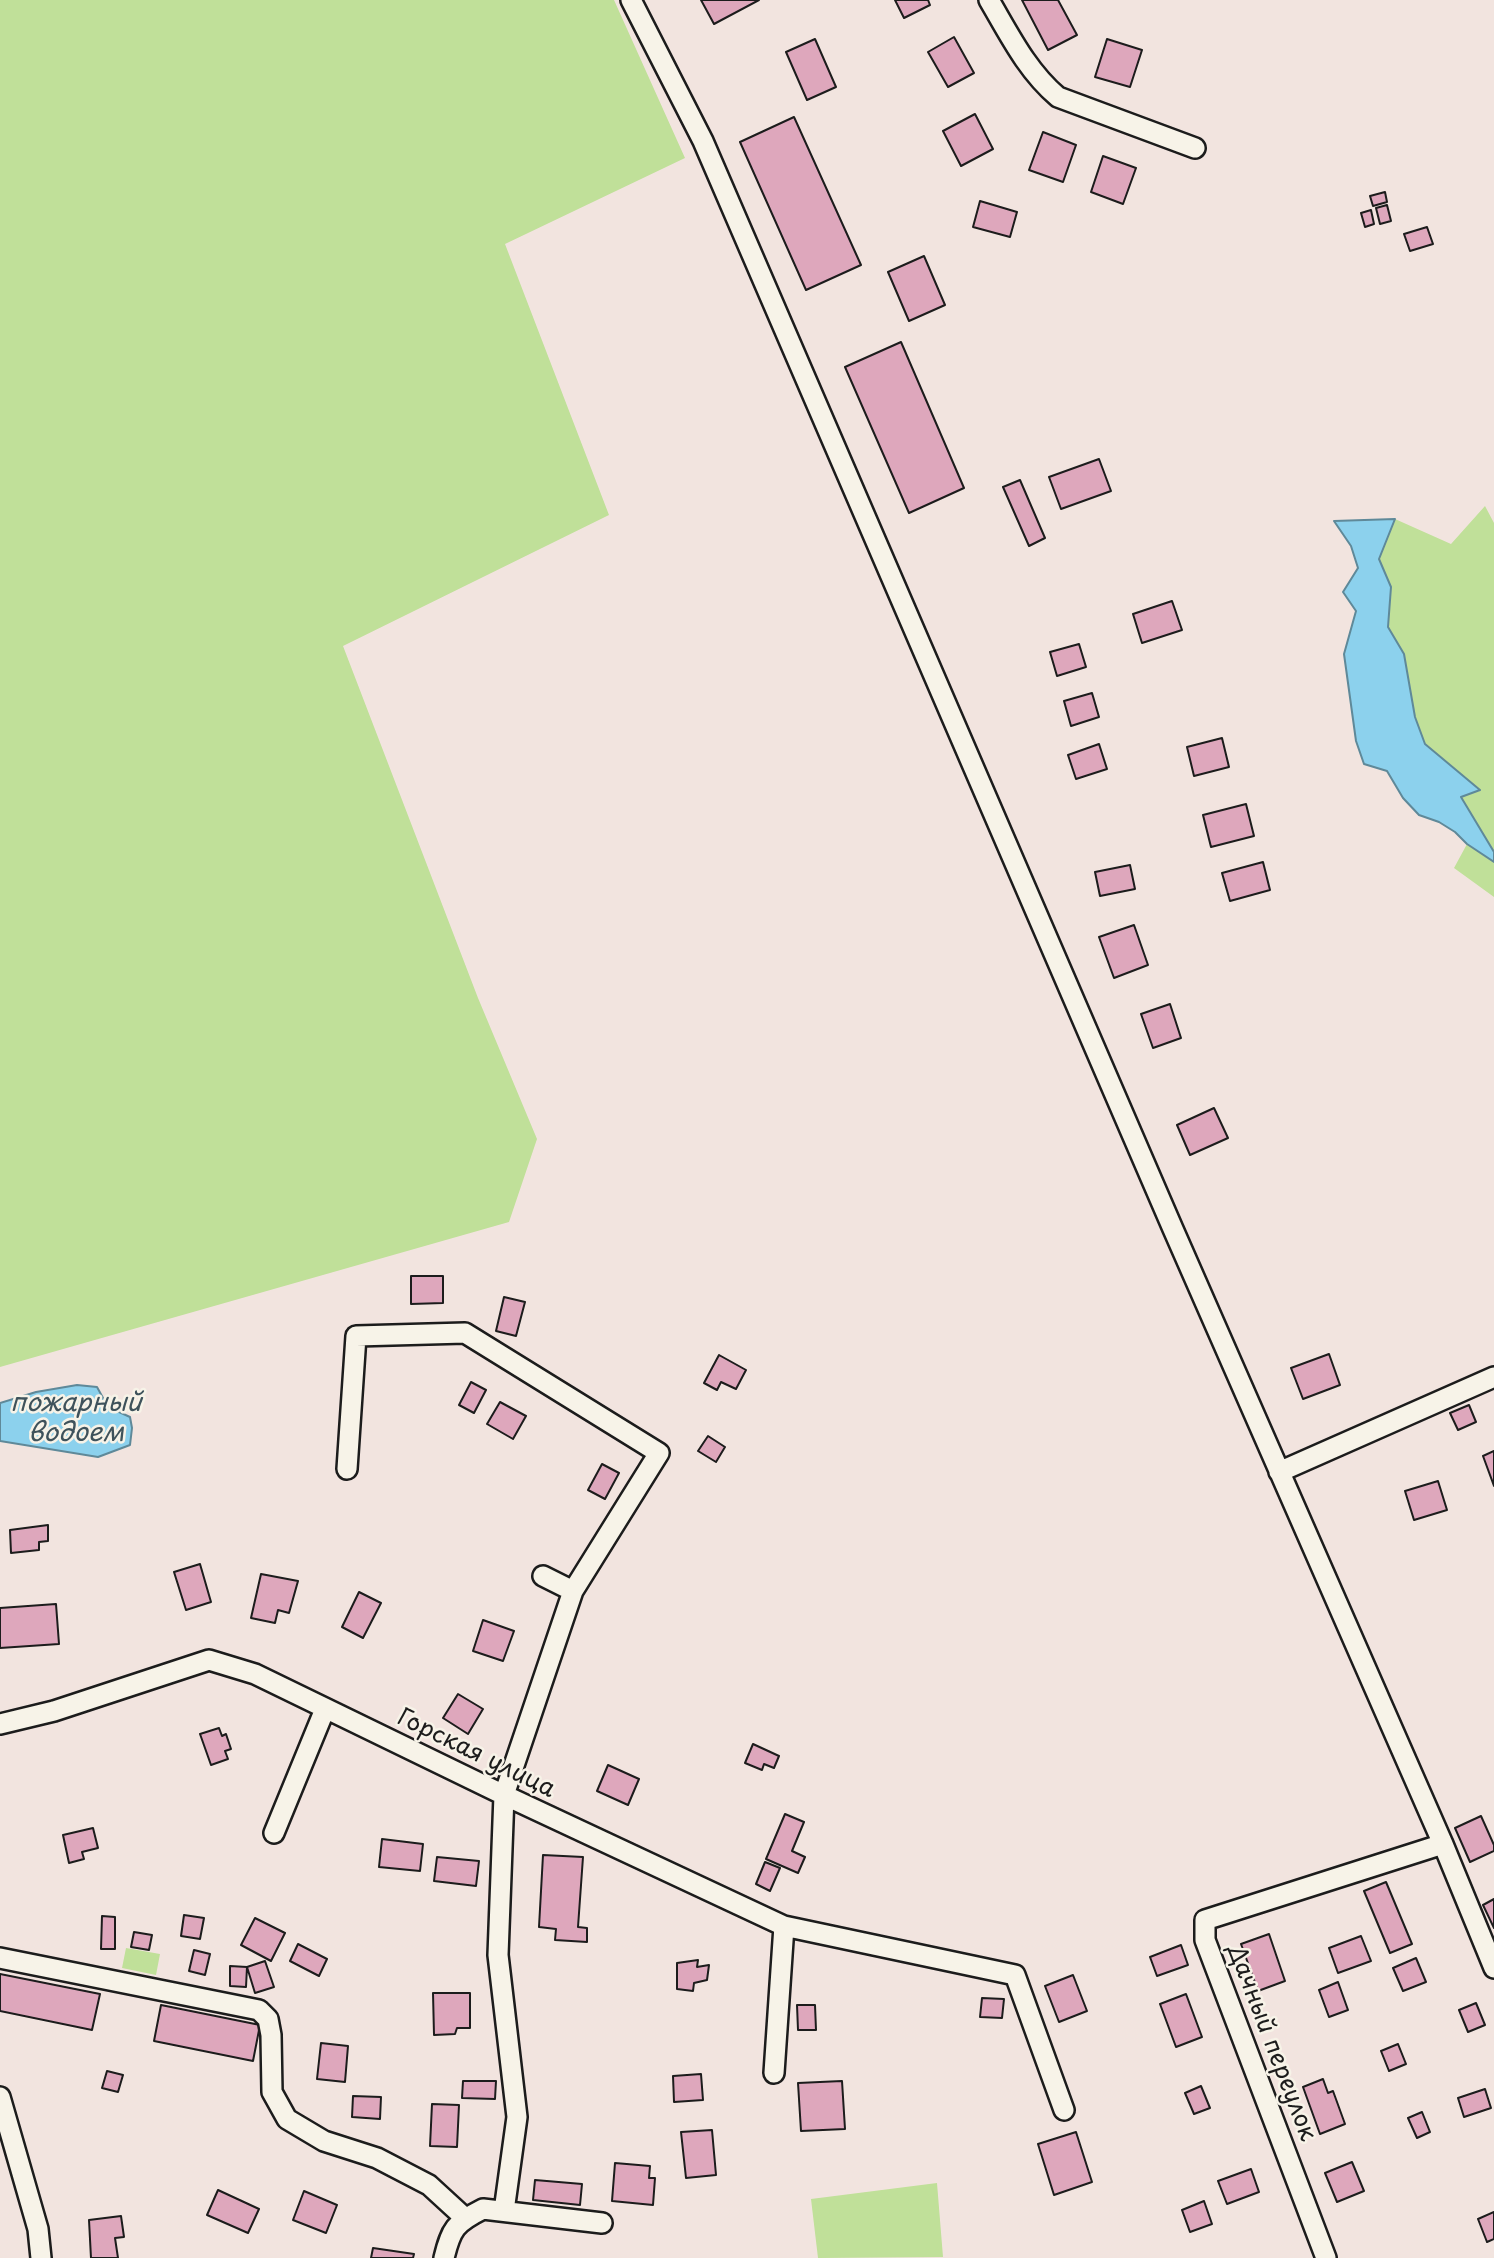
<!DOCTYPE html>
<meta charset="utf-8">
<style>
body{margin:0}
canvas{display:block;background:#f2e4df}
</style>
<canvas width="1494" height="2258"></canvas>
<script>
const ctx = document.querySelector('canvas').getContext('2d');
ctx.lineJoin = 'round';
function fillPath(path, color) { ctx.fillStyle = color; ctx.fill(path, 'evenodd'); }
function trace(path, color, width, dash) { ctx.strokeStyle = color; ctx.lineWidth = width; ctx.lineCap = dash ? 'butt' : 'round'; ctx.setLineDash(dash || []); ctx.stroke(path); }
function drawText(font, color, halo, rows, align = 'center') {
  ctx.font = font + ' "Playpen Sans",sans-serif'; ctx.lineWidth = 5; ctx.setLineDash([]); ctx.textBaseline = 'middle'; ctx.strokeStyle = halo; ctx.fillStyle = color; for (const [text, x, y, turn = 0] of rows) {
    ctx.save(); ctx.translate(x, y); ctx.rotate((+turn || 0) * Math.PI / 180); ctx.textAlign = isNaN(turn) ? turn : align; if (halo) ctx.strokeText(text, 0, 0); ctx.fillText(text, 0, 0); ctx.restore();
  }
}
fillPath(new Path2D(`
 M0,0h614l71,158 -180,86 104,271 -266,131 135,352 59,141 -28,83 -509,145z
 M1485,506l9,17v329l-34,-56 19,-5 -54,-47 -10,-27 -11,-63 -16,-27 3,-40 -12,-28 16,-40 56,25z
 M1467,844l27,18v35l-40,-29z
 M126,1948l34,6 -4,21 -34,-7z
 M937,2183l6,74 -125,1 -7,-59z`), '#c0e099');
const water = new Path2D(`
 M1395,519l-16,40 12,28 -3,40 16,27 11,63 10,27 55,46 -19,7 33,55v10l-27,-18 -12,-12 -16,-10 -20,-7 -16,-17 -16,-27 -23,-7 -8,-23 -12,-87 12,-43 -13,-19 15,-24 -7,-22 -17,-25z
 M77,1385l20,2 11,20 22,10 2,11 -2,17 -32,12 -98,-16v-38l36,-11z`);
fillPath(water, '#8cd1ed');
trace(water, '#5f8999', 2);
const building = new Path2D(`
 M701,0h58l-45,24z
 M895,0h33l2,5 -26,13z
 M1022,0h36l19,35 -29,15z
 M954,37l20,36 -26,14 -20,-35z
 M815,39l21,48 -29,13 -21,-48z
 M1107,39l35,11 -12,37 -35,-10z
 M975,114l18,35 -32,17 -18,-35z
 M794,117l67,148 -55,25 -66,-148z
 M1043,132l33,13 -13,37 -34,-12z
 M1103,156l33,12 -13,36 -32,-12z
 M1385,192l2,10 -14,4 -3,-10z
 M980,201l37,11 -7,25 -37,-10z
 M1387,205l4,16 -11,3 -4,-16z
 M1371,210l3,14 -9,3 -4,-14z
 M1427,227l6,17 -23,7 -6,-17z
 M924,256l21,49 -36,16 -21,-49z
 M901,342l63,146 -55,25 -64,-146z
 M1099,459l12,32 -50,18 -12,-32z
 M1020,480l25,58 -16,8 -26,-59z
 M1172,601l10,29 -40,13 -9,-29z
 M1079,644l7,23 -29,9 -7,-24z
 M1092,693l7,24 -28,9 -7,-25z
 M1222,738l7,29 -35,9 -7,-29z
 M1099,744l8,25 -31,10 -8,-24z
 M1246,804l8,32 -43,11 -8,-32z
 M1263,862l7,28 -40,11 -8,-28z
 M1130,865l5,24 -35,7 -5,-24z
 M1134,925l14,40 -34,13 -15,-41z
 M1170,1004l11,34 -28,10 -12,-34z
 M1214,1108l14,30 -38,17 -13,-30z
 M411,1276h32v27l-32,1z
 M504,1297l21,5 -9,34 -20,-5z
 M1329,1354l11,31 -37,14 -12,-31z
 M719,1355l27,15 -10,19 -15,-7 -4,8 -13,-7z
 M471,1382l15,8 -12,23 -15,-8z
 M500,1402l26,14 -13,23 -26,-15z
 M1469,1405l7,17 -18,8 -8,-17z
 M708,1436l17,11 -9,15 -18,-11z
 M1494,1451v35l-11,-30z
 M602,1464l17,9 -14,26 -17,-9z
 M1438,1481l9,29 -33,10 -9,-29z
 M48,1525v16l-9,1v8l-28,3 -1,-23z
 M200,1564l11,38 -25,8 -12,-38z
 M261,1574l37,7 -9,32 -11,-3 -3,13 -24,-5z
 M359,1592l22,11 -18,35 -21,-11z
 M56,1604l3,40 -59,4v-40z
 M483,1620l31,11 -11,30 -30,-10z
 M458,1694l25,15 -15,25 -25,-16z
 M219,1728l3,8 4,-2 5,15 -6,2 3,8 -17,6 -11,-31z
 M753,1744l26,12 -5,12 -10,-4 -2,6 -17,-7z
 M608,1765l31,14 -11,26 -31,-14z
 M785,1814l19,8 -12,29 13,6 -7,16 -32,-14z
 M1481,1816l13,29v6l-24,11 -15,-34z
 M93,1828l5,20 -16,4 2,7 -15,4 -6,-28z
 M382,1839l41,5 -3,27 -41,-4z
 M543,1855l40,2 -5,70 9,1v14l-32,-2 1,-11 -17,-2z
 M437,1857l42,4 -3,25 -42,-5z
 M765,1862l15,6 -10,23 -14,-7z
 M1386,1882l26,62 -22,9 -26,-62z
 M1494,1899v29l-11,-23z
 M184,1915l20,3 -4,21 -19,-3z
 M102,1916l13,1v32h-14z
 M255,1918l30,15 -14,28 -30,-16z
 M134,1932l18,3 -3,15 -18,-3z
 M1269,1934l16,47 -27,10 -17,-47z
 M1361,1936l10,25 -33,12 -9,-25z
 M298,1944l29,15 -8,17 -29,-15z
 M1181,1945l7,20 -31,11 -7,-19z
 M194,1950l16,4 -5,21 -16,-4z
 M1416,1958l10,24 -23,9 -10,-23z
 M698,1960l-1,7 12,-2 -2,15 -13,3 -1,8 -16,-2v-26z
 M265,1961l9,26 -19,6 -8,-26z
 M230,1966l17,1 -1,20 -16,-1z
 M0,1974l100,20 -8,36 -92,-19z
 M1073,1975l14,36 -28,11 -14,-36z
 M1338,1982l10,28 -19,7 -10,-27z
 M433,1993h37v35h-13l-2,6 -21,1z
 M1186,1994l16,43 -26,10 -16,-43z
 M982,1998l22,1 -2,19 -22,-1z
 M1476,2003l9,22 -17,7 -9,-22z
 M161,2005l99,20 -7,36 -99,-20z
 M797,2005h18l1,25h-18z
 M321,2043l27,3 -3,36 -28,-3z
 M1398,2044l8,20 -17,7 -8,-20z
 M107,2071l16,4 -5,17 -16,-4z
 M701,2074l2,26 -29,2 -1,-26z
 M1323,2079l5,14 5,-2 12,33 -25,10 -17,-47z
 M463,2081h33l-1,18 -33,-1z
 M842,2081l3,48 -44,2 -3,-48z
 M1201,2086l9,22 -16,6 -9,-21z
 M1485,2089l6,19 -27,9 -6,-19z
 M353,2096l28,1 -1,22 -28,-2z
 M432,2104l27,1 -2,42 -27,-1z
 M1422,2112l8,20 -13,6 -9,-20z
 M712,2130l4,45 -30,3 -5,-46z
 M1076,2132l16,50 -38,13 -16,-51z
 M1352,2162l12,29 -27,11 -12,-29z
 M615,2163l35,3 -1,12h6l-2,27 -41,-4z
 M1251,2169l8,23 -32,12 -9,-23z
 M535,2180l47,4 -2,21 -47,-5z
 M218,2190l41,19 -11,24 -41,-18z
 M304,2191l33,14 -11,28 -33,-13z
 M1204,2201l8,23 -22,8 -8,-22z
 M1494,2212v27l-7,3 -9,-23z
 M121,2216l3,21 -9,1 3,20h-27l-2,-38z
 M373,2248l41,6 -1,4h-42z`);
fillPath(building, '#dea7bc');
trace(building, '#1c1c1c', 2);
const minor = new Path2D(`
 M631,0l72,141 470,1088 270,615 51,124
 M989,0c20,34 38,71 69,97l137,51
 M347,1469l9,-133 109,-3 194,120 -86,138 -69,204 -6,160 19,162 -13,94
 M1279,1472l215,-95
 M543,1576l30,15
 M0,1724l54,-13 155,-51 46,14 249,121 280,131 -10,147
 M274,1833l51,-124
 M784,1926l231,49 49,135
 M0,1958l259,52 9,9 3,16 1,57 15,27 37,22 53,17 52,27 36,33
 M0,2097l38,132 3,29
 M444,2258c7,-29 11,-35 39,-49l119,14
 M1326,2258l-121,-318v-20l238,-76`);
trace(minor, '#1c1c1c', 24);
trace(minor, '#f7f3e8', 19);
drawText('24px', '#1c1c1c', '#f7f3e8', [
 ["Горская улица",476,1754,26],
 ["Дачный переулок",1271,2043,69]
]);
drawText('italic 26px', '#3e525b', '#f7f3e8', [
 ["пожарный",76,1404],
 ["водоем",76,1434]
]);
</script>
